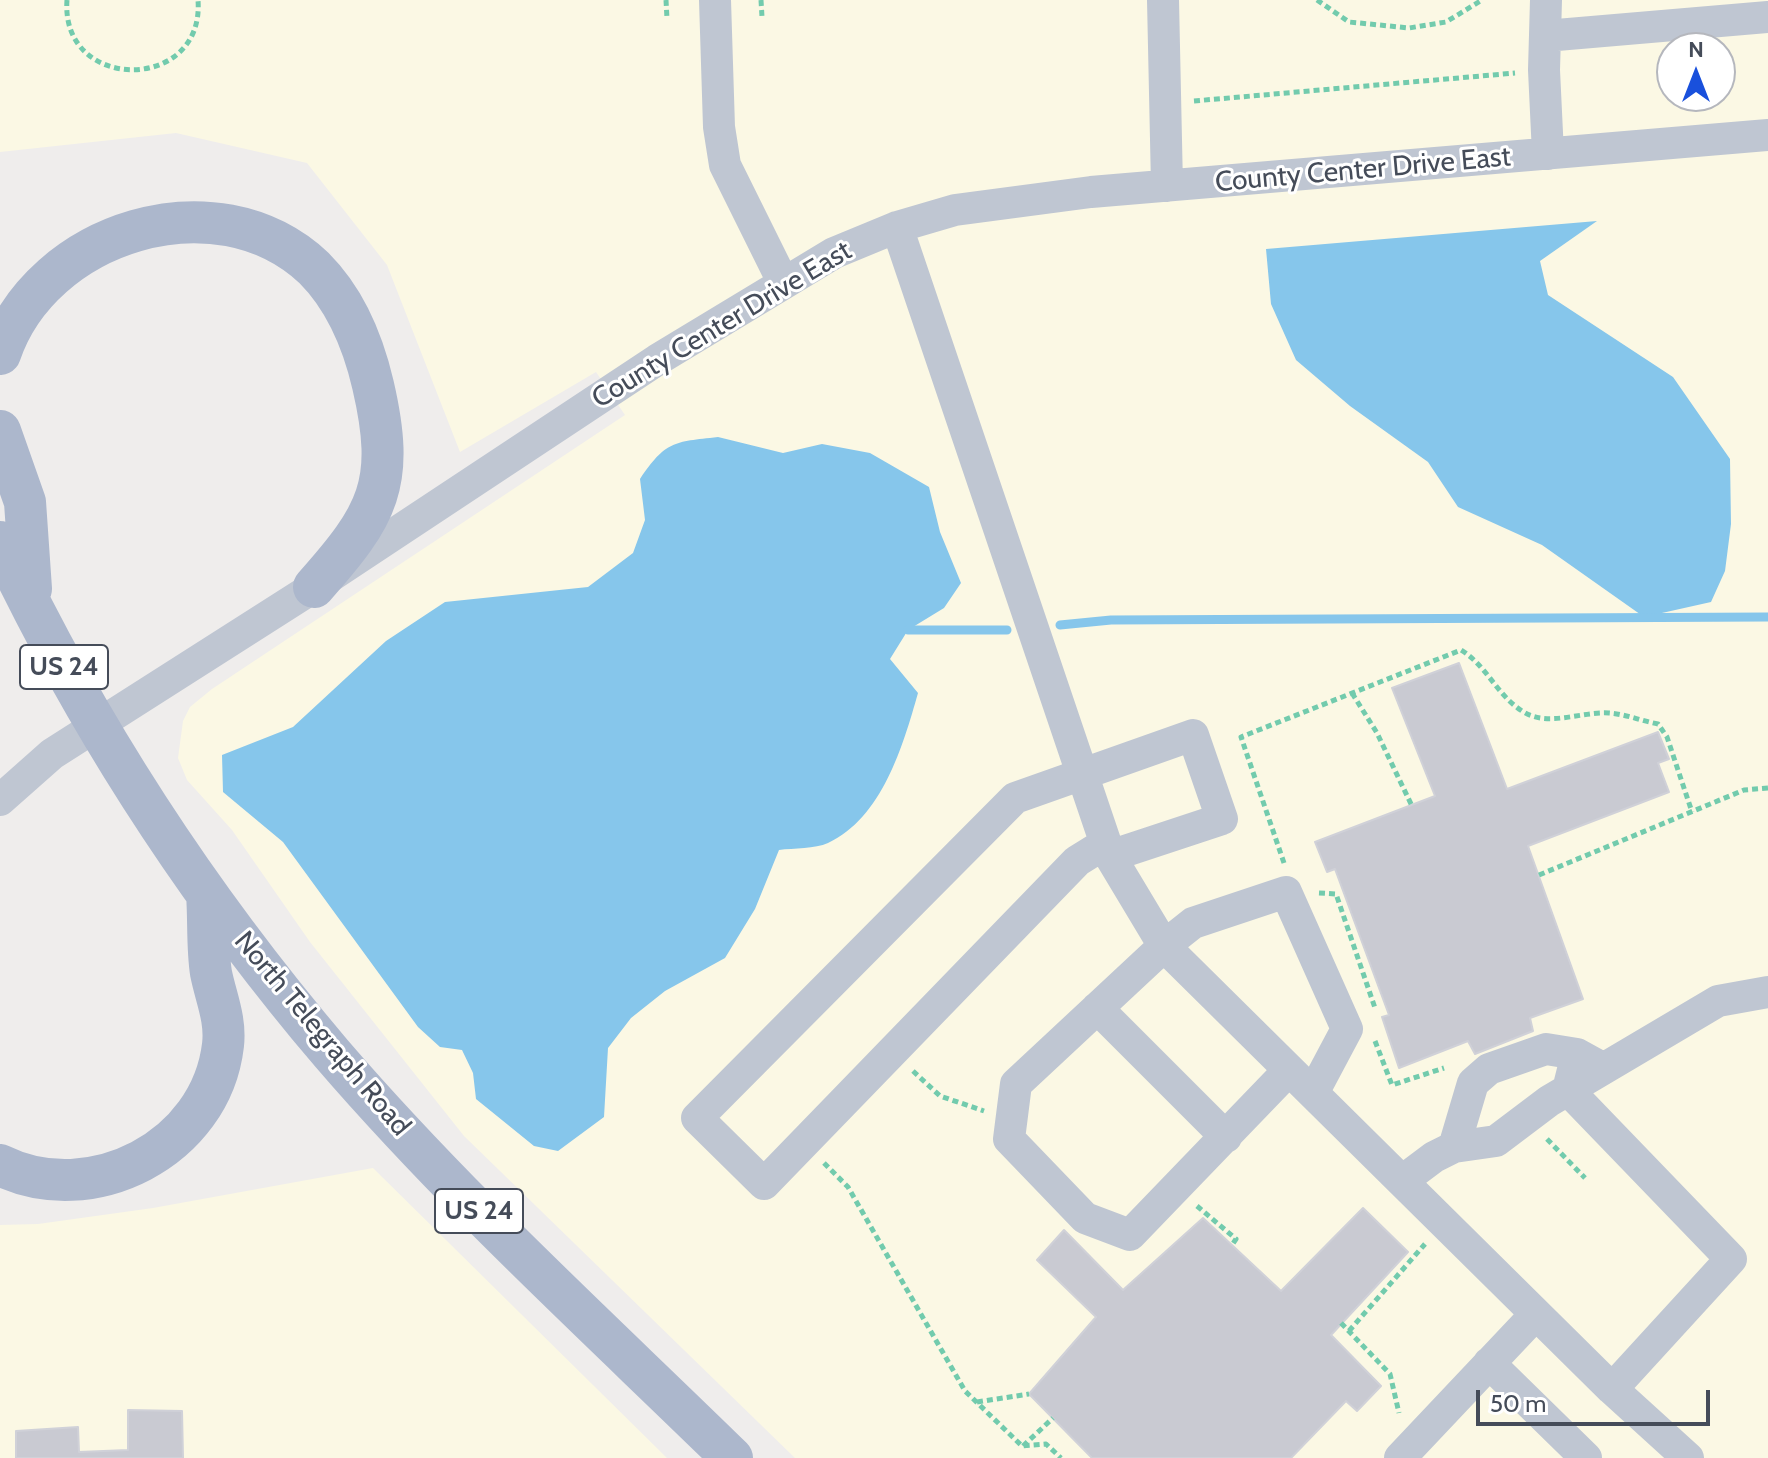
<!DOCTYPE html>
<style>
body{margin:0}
#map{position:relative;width:1768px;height:1458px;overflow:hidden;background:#efedec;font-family:Cabin,sans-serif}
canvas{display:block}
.north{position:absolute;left:1656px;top:32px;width:80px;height:80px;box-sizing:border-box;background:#fff;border:2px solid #b5b7bd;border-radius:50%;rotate:0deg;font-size:22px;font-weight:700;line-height:32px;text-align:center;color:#454c59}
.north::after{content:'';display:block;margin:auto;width:28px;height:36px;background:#1950dc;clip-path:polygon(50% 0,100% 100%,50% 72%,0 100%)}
.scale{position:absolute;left:1476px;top:1390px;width:234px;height:36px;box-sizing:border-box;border:4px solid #454c59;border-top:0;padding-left:10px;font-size:24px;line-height:28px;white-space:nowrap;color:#454c59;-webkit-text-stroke:6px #fff;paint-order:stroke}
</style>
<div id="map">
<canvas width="1768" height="1458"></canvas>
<div class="north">N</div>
<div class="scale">50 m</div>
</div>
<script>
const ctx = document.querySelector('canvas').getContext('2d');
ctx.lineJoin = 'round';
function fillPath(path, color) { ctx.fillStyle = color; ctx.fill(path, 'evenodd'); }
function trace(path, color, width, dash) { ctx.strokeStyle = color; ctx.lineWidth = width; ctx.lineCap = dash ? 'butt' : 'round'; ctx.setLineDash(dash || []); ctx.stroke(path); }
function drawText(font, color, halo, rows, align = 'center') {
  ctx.font = font + ' Cabin,sans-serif'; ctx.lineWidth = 6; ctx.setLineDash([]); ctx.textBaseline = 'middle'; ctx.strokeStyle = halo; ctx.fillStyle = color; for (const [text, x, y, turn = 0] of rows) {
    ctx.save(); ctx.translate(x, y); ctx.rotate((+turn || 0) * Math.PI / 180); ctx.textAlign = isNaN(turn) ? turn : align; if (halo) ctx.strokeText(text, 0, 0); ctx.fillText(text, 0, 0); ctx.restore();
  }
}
fillPath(new Path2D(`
 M0,0h1768v1458h-973l-331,-322 -154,-194 -78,-112 -45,-50 -9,-22 5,-37 7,-14 22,-18 413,-274 -29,-43 -136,80 -73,-187 -80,-102 -131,-30 -176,19zM1672,48h48v48h-48z
 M373,1168l294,290h-667v-233l38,-1 115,-16z`), '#fbf8e4');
fillPath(new Path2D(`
 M1597,221l-57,40 8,34 125,82 57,82 1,65 -6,47 -14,31 -67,15 -102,-72 -84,-38 -30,-45 -78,-56 -54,-46 -25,-56 -5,-55z
 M718,437l65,16 39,-9 48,9 59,34 11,45 21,51 -17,25 -36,22 -18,29 28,34c-15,53 -36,125 -90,150 -13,6 -34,5 -49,7l-24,59 -30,49 -60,33 -34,27 -23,30 -4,69 -46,34 -24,-5 -58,-47 -3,-26 -11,-23 -22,-3 -22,-20 -135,-185 -60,-50 -1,-37 71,-28 93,-86 59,-39 143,-15 45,-34 12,-33 -5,-41c26,-38 33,-37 78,-42z`), '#86c6eb');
trace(new Path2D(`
 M1060,625l51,-5 657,-3
 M908,630h99`), '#86c6eb', 9);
const building = new Path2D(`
 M1459,663l48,126 151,-57 11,27 -11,4 11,29 -141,54 55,153 -53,19 3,13 -58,23 -7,-13 -69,27 -17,-51 7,-2 -54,-146 -8,3 -12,-30 120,-46 -43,-108z
 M1363,1208l45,44 -77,83 50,51 -24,25 -11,-10 -55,57h-199l-63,-64 67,-77 -59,-57 27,-30 59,60 80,-72 78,73z
 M128,1410l54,1 1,47h-167v-27l62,-4 1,25 49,-2z`);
fillPath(building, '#c9cad2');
trace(building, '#d0d1d8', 2);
trace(new Path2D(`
 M67,0c-7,93 138,93 131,0
 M666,0l1,19
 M761,0l1,17
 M1317,0l32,22 60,6 37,-6 36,-22
 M1194,101l321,-28
 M1352,693l25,40 35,73
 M1284,863l-43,-126 220,-87c26,16 35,44 61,61 25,17 60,0 87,2 16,1 33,8 49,11l9,13 25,75
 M1539,875l205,-85 24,-2
 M1319,893l17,1 39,114
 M1375,1041l17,44 52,-17
 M913,1071l27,25 44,15
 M1547,1139l38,39
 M824,1163l24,24 117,204 57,55 24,-2 15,14
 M1197,1206l39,33 -4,6
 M1341,1323l49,51 9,39
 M1349,1331l76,-87
 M977,1402l52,-8
 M1023,1446l30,-28`), '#72cbad', 5, [6, 4]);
trace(new Path2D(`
 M715,0l4,127 6,38 58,117
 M1163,0l4,186
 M1546,0l-2,70 4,84
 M1545,36l223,-19
 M897,227l213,629 54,90 448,443 76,69
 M0,800l52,-46 262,-167 343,-227 177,-107 63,-26 58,-17 136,-18 677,-57
 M1106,843l-29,18 -313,323 -67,-66 318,-320 178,-63 29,84 -112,37
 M1097,1008l129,129
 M1577,1054l-9,36 163,169 -119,130
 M1289,1070l-159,165 -45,-17 -76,-79 7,-55 148,-138 29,-23 93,-31 61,137 -34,64
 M1454,1147l19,-64 16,-14 57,-20 31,5 20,11
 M1402,1181l32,-24 20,-10 42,-6 53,-40 169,-100 50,-9
 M1489,1363l97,95
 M1400,1458l136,-144`), '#bfc6d2', 32);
trace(new Path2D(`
 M0,354c41,-122 216,-178 314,-86 32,32 49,74 59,117 23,99 5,130 -59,202
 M0,431l25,71 6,87
 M0,542c87,184 200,357 332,512 123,143 265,272 400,404
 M0,1165c91,45 211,-16 223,-120 3,-26 -7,-47 -12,-72 -4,-25 -2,-54 -4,-79`), '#acb7cc', 42);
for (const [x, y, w] of [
 [64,667,88],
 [479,1211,88]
]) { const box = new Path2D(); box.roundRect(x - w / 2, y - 22, w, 44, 6); ctx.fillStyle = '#fff'; ctx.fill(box); trace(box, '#454c59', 2); }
drawText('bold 26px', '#454c59', null, [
 ["US 24",64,667],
 ["US 24",479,1211]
]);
drawText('28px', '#454c59', '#fff', [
 ["County Center Drive East",1363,170,-5],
 ["County Center Drive East",722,325,-31],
 ["North Telegraph Road",322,1034,50]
]);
</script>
